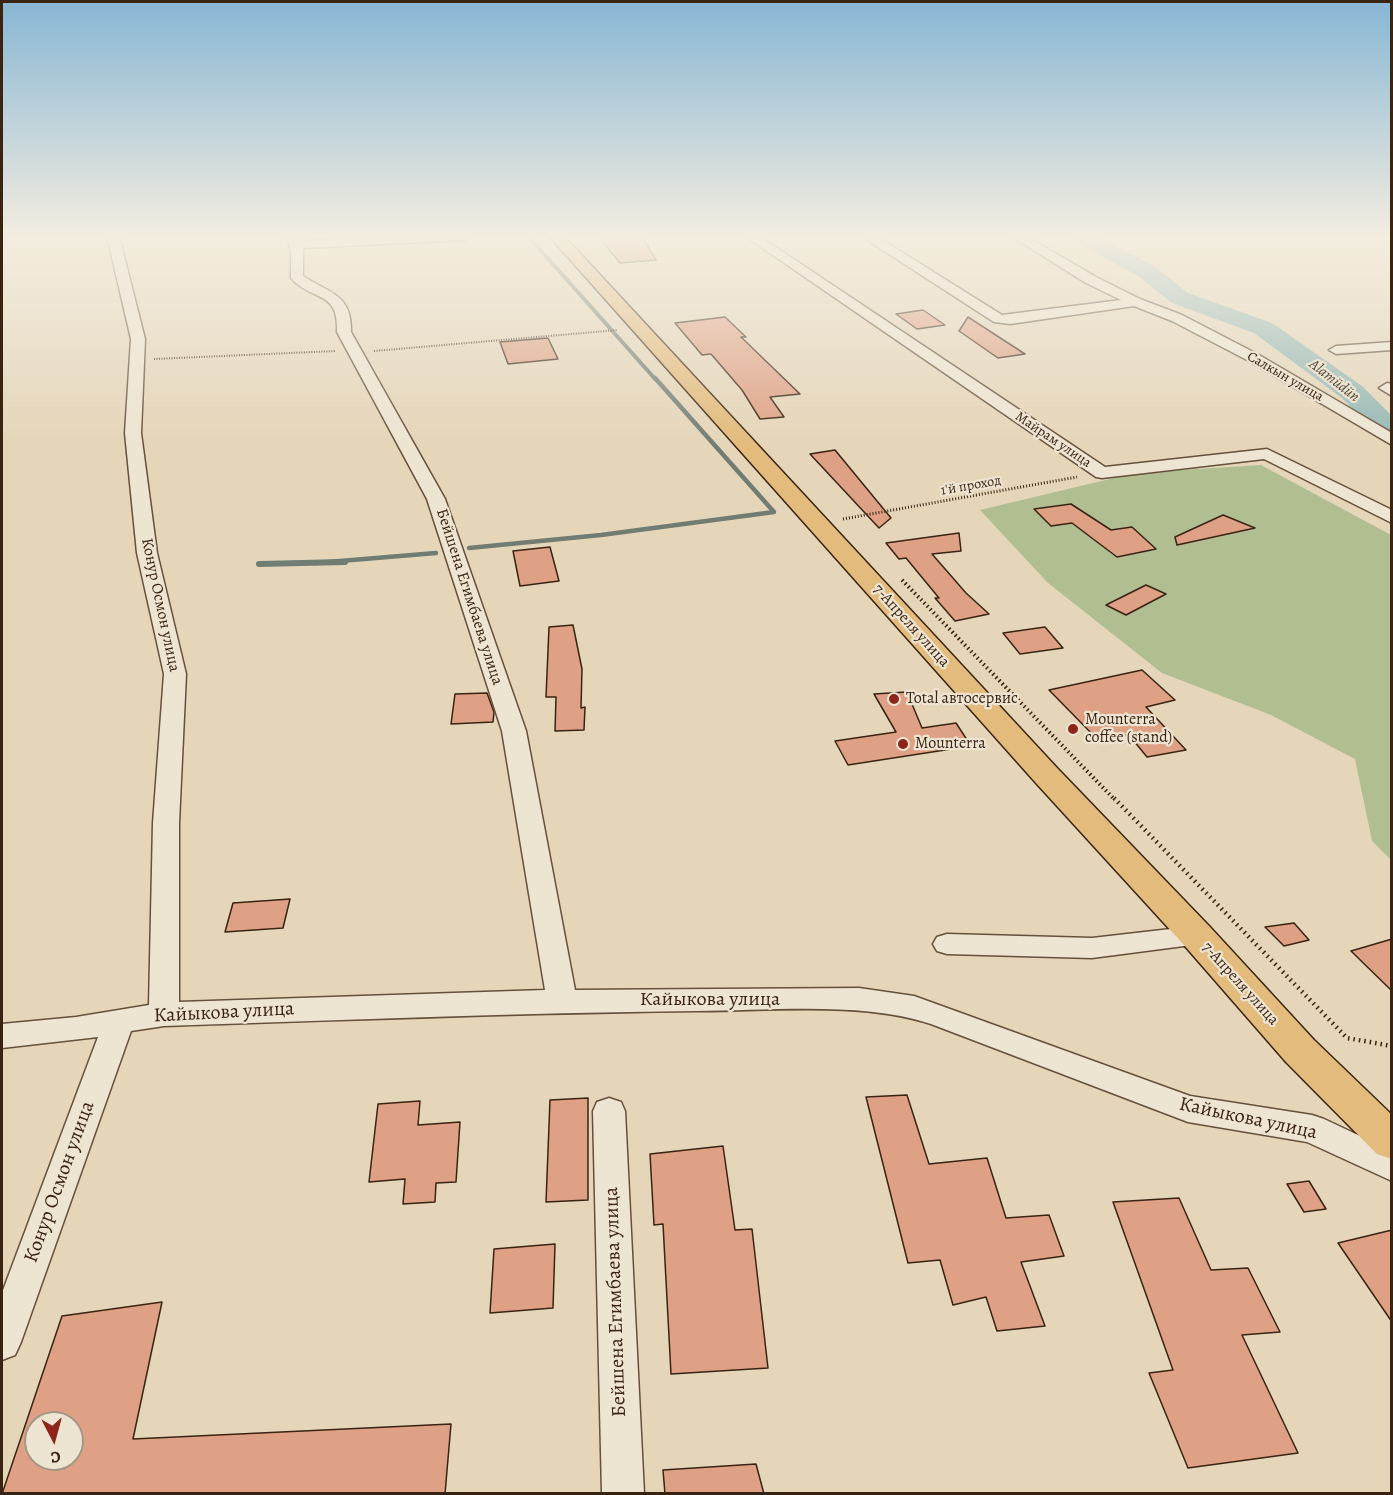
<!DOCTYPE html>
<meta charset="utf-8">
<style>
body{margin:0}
#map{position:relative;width:1393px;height:1495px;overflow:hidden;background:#e5d6ba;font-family:Alegreya,serif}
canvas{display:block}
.frame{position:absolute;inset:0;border:3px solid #392311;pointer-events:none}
.north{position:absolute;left:24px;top:1411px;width:60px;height:60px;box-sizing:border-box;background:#eee4d2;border:2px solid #a69785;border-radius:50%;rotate:174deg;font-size:16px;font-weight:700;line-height:24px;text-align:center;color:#392311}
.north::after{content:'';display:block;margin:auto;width:21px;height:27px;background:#8f2418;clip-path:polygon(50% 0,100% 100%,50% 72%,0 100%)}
</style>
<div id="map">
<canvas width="1393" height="1495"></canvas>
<div class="frame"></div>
<div class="north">С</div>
</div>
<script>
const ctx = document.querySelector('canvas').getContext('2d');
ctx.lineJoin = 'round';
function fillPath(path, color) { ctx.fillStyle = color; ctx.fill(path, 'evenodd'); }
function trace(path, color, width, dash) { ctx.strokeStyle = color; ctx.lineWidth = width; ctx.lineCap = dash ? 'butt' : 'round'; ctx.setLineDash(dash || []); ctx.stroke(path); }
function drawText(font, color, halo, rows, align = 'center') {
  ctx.font = font + ' Alegreya,serif'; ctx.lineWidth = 4.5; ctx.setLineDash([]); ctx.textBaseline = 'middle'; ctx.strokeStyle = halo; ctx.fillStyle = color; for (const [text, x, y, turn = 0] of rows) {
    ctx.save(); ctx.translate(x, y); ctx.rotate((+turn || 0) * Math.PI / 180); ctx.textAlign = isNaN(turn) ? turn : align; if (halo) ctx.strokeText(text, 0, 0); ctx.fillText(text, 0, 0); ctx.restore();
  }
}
fillPath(new Path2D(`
 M1261,465l130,70v325l-19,-19 -17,-82 -84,-44 -109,-42 -114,-90 -68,-73 155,-37z`), '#b1be92');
trace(new Path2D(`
 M528,236l128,144`), '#717c73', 4);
trace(new Path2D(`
 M469,548l132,-13 173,-23 -119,-134
 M316,563l120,-10`), '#717c73', 4.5);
trace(new Path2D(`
 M259,564l86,-2`), '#717c73', 6);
fillPath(new Path2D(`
 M1070,236h26l58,30 34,27 84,30 90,63 30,30v26l-10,-3 -40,-41 -88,-65 -82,-30 -34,-27 -65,-36z`), '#96b8b5');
const building = new Path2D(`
 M598,236h44l14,24 -36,3z
 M923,310l22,15 -28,4 -21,-15z
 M725,317l21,20h-5l59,57 -30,3 14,20 -24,2 -18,-29 -31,-36 -9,1 -27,-32z
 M968,317l57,37 -27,4 -39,-27z
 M548,338l10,21 -50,5 -8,-22z
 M835,450l56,68 -12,10 -69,-74z
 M1071,504l40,26 21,-3 24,22 -39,8 -45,-34 -21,3 -17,-17z
 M1223,515l32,13 -78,17 -2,-8z
 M959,533l2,18 -29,3 34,39 23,21 -34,7 -20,-23h4l-33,-40 -7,1 -13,-16z
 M550,547l9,34 -39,5 -7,-35z
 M1146,585l20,9 -40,21 -20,-10z
 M573,625l9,44 -1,39 4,-1 -1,23 -29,1 1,-34h-10l3,-70z
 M1045,627l18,21 -43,6 -17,-21z
 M1142,670l33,30 -29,7 40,43 -39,7 -18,-22 -31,5 -49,-50z
 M907,692l15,36 34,-5 15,23 -123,19 -13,-24 61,-9 -22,-38z
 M487,693l7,19 -1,10 -42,2 4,-30z
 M290,899l-7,29 -58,4 8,-29z
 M1294,923l15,17 -25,6 -19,-19z
 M1392,939v52l-41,-40z
 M907,1095l22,69 58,-6 19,60 43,-3 15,41 -43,6 24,64 -48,5 -11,-34 -33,8 -13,-45 -32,3 -42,-166z
 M588,1098v102l-42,2 4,-102z
 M420,1101l-2,24 42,-3 -4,60 -20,1 -1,19 -32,2 2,-25 -36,3 9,-78z
 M723,1146l12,84 17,-1 16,139 -97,6 -8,-150 -9,1 -4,-71z
 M1309,1181l17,28 -22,3 -17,-28z
 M1179,1198l32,72 37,-2 32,64 -38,3 56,118 -110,15 -39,-95 24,-3 -60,-168z
 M1392,1230v92l-54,-79z
 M555,1244l-2,64 -63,5 4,-64z
 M162,1302l-29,137 318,-15 -6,70h-443l60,-178zM36,1423h36v36h-36z
 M756,1464l8,30h-99l-2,-24z`);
fillPath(building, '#dfa186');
trace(building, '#392311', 1.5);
const minor = new Path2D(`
 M107,236h12l26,103 -4,94 16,120 29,121 -7,149v179l366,-12 -43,-259 -75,-232 -90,-167c2,-43 -25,-30 -46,-54v-27l-4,-15h12l2,5 94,-5h77l-6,4 -163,8v28c27,18 49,18 48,56l94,167 81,232 49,259 284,-2 55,8 276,100 122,19 12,4 68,32v30l-85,-39 -119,-20 -257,-98c-70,-23 -161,-13 -235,-13 -177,2 -355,9 -532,15l-33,5 -110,311 -6,13 -13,5v-67l96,-256 -96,11v-24l74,-7 73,-12 4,-182 11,-149 -27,-121 -12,-120 6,-94z
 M745,236h14l346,231 162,-18 125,61v13l-128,-64 -162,19 -6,-1z
 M861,236h15l126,79 119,-15 -35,-17 -75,-47h15l70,41 44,22 42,16 77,40 133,78v12l-143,-84 -77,-40 -38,-15 -124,18 -16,-2z
 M1392,342v8l-56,4 -7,-4 7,-4z
 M1387,383l5,1v12l-13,-8z
 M1197,926l10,3 4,7 -4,7 -115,15 -145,-4 -10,-3 -4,-7 4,-7 10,-3 145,4z
 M609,1098l12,4 4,9 19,383h-42l-9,-383 4,-9z`);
const major = new Path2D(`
 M549,236h15l494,533 152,158 104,113 78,75v44l-15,-5 -91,-92 -102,-117 -148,-162z`);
trace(minor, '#64503b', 3);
trace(major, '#392311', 3);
trace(new Path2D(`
 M374,351l244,-21
 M154,359l182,-8`), '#392311', 2, [1, 1.5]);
trace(new Path2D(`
 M843,519l234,-42`), '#392311', 3, [1, 2]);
trace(new Path2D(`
 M902,580l213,220`), '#392311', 4, [1.5, 3]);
trace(new Path2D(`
 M1114,798l233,240 45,8`), '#392311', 4.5, [1.5, 4]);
fillPath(minor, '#eee4d2');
fillPath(major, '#e2bb7d');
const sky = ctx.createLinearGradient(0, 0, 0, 446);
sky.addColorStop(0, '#87b6d4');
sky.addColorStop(0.53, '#f3ede0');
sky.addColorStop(1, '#f3ede000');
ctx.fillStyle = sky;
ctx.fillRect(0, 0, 1393, 446);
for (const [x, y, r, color] of [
 [894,699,6,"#8f2418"],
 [1073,729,6,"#8f2418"],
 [903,744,6,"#8f2418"]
]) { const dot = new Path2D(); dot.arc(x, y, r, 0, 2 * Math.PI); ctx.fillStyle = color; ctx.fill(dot); trace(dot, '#eee4d2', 2); }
drawText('14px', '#392311', '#eee4d2', [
 ["Салкын улица",1285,377,30],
 ["Майрам улица",1053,440,34],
 ["1'й проход",971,486,-10]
]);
drawText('italic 15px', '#50483a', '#eee4d2', [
 ["Alamüdün",1334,381,38]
]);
drawText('16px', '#392311', '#eee4d2', [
 ["Бейшена Егимбаева улица",469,597,72],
 ["Конур Осмон улица",160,605,78],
 ["7-Апреля улица",911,626,48],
 ["7-Апреля улица",1240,984,48]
]);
drawText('16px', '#392311', '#eee4d2', [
 ["Total автосервис",906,699],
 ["Mounterra",1085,720],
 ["coffee (stand)",1085,738],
 ["Mounterra",915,744]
], 'left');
drawText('20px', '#392311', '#eee4d2', [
 ["Кайыкова улица",710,1000],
 ["Кайыкова улица",224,1013,-3],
 ["Кайыкова улица",1248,1119,12],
 ["Конур Осмон улица",60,1182,-70],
 ["Бейшена Егимбаева улица",616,1302,-92]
]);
</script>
